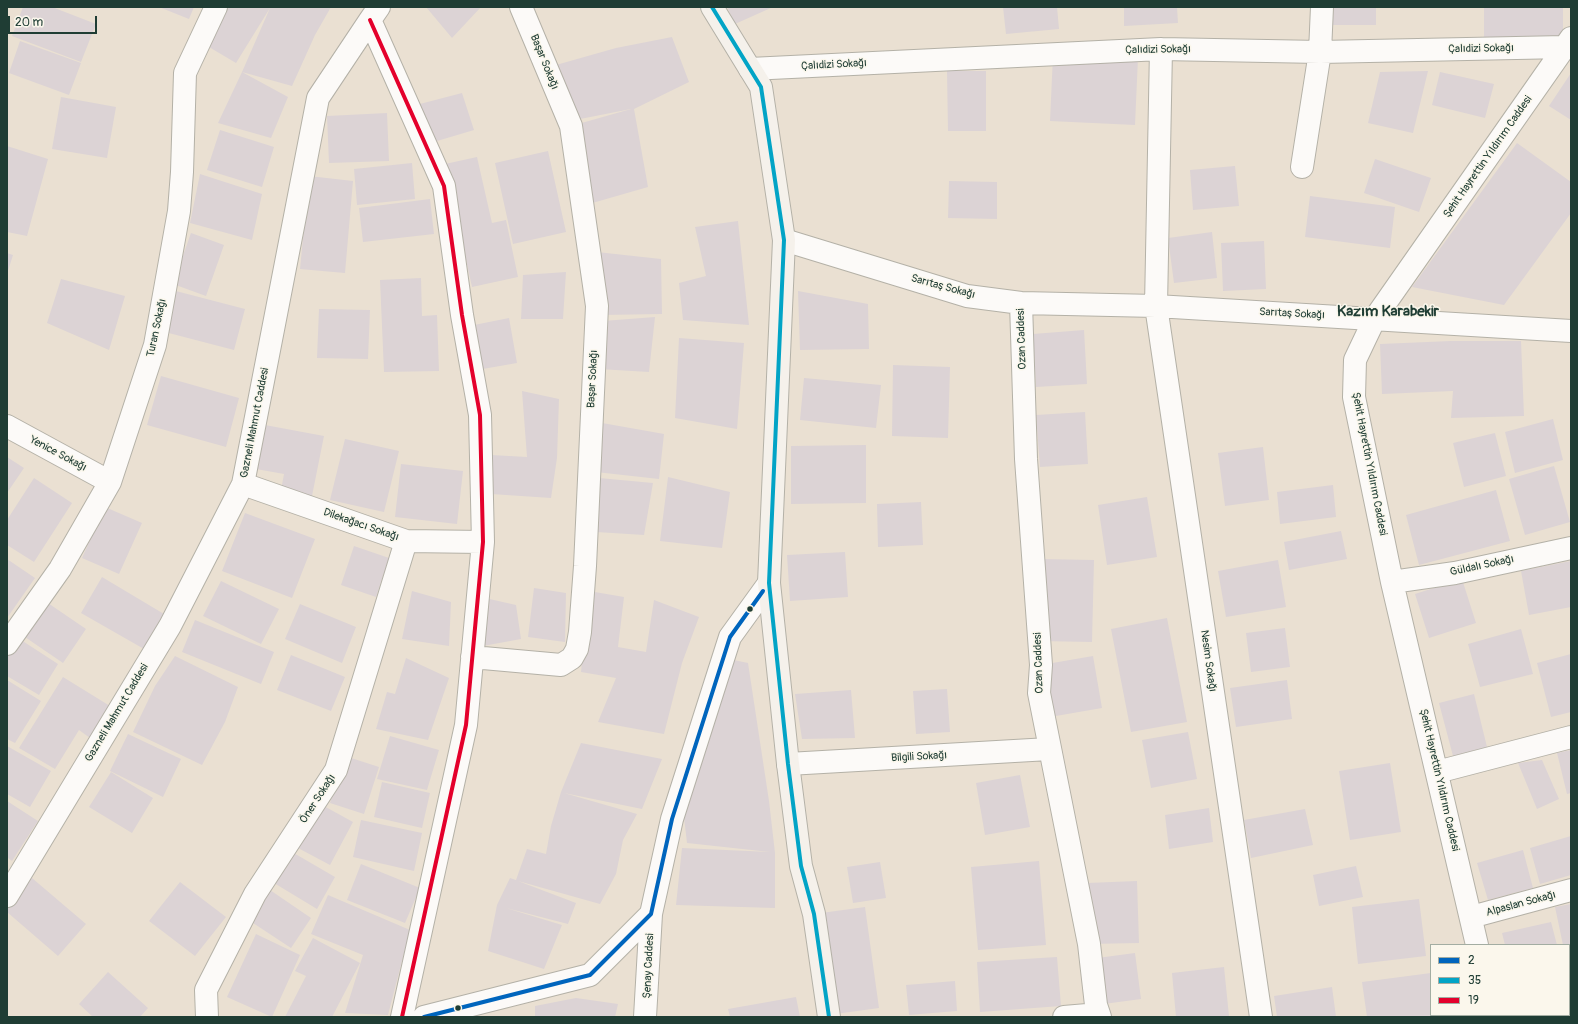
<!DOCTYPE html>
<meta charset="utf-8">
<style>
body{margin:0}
#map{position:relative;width:1578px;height:1024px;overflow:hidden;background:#eae0d2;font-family:Pangolin,sans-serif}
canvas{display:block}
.frame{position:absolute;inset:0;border:8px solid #1f3d34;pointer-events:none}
.legend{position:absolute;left:1430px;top:944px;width:140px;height:72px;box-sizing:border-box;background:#fbf7ec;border:1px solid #a3ada2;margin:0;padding:5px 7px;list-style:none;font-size:12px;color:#1f3d34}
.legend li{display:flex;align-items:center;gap:8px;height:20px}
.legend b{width:20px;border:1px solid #a3ada2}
.scale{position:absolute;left:8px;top:16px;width:89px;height:18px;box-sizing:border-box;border:2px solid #1f3d34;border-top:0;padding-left:5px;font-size:12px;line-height:14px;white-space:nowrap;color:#1f3d34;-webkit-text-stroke:3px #fbf7ec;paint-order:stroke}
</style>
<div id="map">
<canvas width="1578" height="1024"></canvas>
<div class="frame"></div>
<ul class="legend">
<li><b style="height:5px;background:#0065bd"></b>2</li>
<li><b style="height:5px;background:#02a4c6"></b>35</li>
<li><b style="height:5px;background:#e4002b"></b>19</li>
</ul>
<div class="scale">20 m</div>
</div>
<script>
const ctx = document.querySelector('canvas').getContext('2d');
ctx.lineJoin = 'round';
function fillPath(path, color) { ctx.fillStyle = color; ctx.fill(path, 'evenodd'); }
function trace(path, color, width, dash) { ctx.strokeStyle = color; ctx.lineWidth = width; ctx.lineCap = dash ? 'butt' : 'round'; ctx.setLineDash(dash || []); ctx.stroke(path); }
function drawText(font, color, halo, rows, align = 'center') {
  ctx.font = font + ' Pangolin,sans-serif'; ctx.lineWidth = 3; ctx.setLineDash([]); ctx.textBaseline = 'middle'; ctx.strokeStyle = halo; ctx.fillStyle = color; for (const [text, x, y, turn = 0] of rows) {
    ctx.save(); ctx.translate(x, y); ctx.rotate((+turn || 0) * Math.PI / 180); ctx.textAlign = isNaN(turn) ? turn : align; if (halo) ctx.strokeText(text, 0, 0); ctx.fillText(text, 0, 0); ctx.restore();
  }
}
fillPath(new Path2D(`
 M23,7h29l44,17 -15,38 -69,-26z
 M159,7h35l-5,12z
 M227,7h104l-16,28 -23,51 -50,-14 28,-64 -34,55 -27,-16z
 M426,7h55l-29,31z
 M727,7h46l-38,17z
 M1003,7h54l2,22 -53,5z
 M1124,7h53l1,16 -54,3z
 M1331,7h45v18h-45z
 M1484,7h79v30l-79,1z
 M672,37l17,45 -55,27 14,78 -66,19 -11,-80 60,-17 -56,11 -19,-55 60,-17z
 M20,41l61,22 -12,32 -60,-22z
 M1053,55l85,3 -3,67 -85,-4z
 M947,71h39v60h-38z
 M1428,71l-15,62 -45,-10 12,-51z
 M242,72l46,25 -17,41 -53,-15z
 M1440,72l54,12 -9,34 -53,-13z
 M1571,73v47l-22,-14z
 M462,93l12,37 -47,14 -11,-39z
 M61,97l55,10 -9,51 -55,-9z
 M387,113l2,48 -60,2 -2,-47z
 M220,130l54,17 -12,40 -55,-17z
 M1517,143l54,39v31l-67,92 -92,-18z
 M7,146l41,13 -21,77 -20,-4z
 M548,151l18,81 -53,12 -18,-81z
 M477,157l15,66 14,-3 12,57 -46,10 -27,-123z
 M1375,159l56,19 -12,34 -55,-19z
 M412,163l3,36 -58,6 -3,-36z
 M1235,166l4,40 -46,4 -3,-40z
 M200,174l62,20 -10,46 -62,-17z
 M309,176l44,5 -8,92 -45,-4z
 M949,181l48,1v37l-49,-1z
 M1310,196l85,11 -5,41 -85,-11z
 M430,199l4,35 -71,8 -4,-34z
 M738,221l11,104 -66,-5 -4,-37 27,-7 -11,-49z
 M1212,232l5,46 -43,5 -6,-45z
 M191,233l33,12 -18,51 -33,-12z
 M1264,241l2,48 -43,2 -2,-48z
 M597,252l64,7 1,55 -60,1z
 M7,253l6,2 -6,19z
 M566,272l-3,47h-42l2,-44z
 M421,278l1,38 15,-1 2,56 -55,1 -4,-92z
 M61,279l64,17 -16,54 -62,-27z
 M172,290l73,19 -11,41 -73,-19z
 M798,291l70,13 1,45 -69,1z
 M319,309l51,1 -2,49 -51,-1z
 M655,317l-6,55 -50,-3 4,-48z
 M509,318l8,45 -40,7 -8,-44z
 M1084,330l3,54 -51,3 -3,-53z
 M679,338l65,5 -7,86 -62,-11z
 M1451,341h70l3,75 -73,2 2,-27 -71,3 -2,-50z
 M893,365l57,2 -2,71 -56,-2z
 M161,376l78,22 -13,49 -79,-22z
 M804,378l77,7 -5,43 -76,-8z
 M522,391l37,8 -2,59 -6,40 -60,-4v-39l36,2z
 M1085,412l3,52 -48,3 -4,-52z
 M1553,419l10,41 -48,13 -10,-41z
 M591,421l73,13 -5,45 -63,-7z
 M265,425l59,11 -12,60 -31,-6 3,-16 -28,-5z
 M1495,433l11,43 -42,11 -11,-44z
 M345,439l54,12 -15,61 -54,-12z
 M866,445v58l-75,1v-58z
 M1263,447l6,53 -44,6 -7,-53z
 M7,457l17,11 -17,25z
 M401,464l62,7 -6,53 -62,-7z
 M1554,466l16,56 -45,13 -16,-56z
 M668,477l62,15 -8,56 -62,-7z
 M34,478l38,25 -38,59 -27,-17v-25z
 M599,478l54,5 -9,52 -48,-3z
 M1333,485l3,32 -56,7 -3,-32z
 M1496,490l14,51 -91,24 -13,-50z
 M1147,497l10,60 -50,8 -9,-60z
 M921,502l2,43 -45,2 -1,-43z
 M105,507l37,16 -23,51 -37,-16z
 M245,513l70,26 -23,59 -70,-27z
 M1341,531l6,28 -58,11 -5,-28z
 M354,546l35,12 -13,39 -35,-12z
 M845,552l3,45 -58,4 -3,-46z
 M7,559l28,19 -28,40z
 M1041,559l53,1 -2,82 -53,-1z
 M1278,560l8,47 -60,10 -8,-46z
 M1571,561v46l-42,8 -8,-44z
 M102,577l62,37 -20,35 -63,-36z
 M1462,579l14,44 -47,15 -14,-44z
 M221,581l58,28 -18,35 -58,-28z
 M534,588l32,5 -1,49 -37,-5z
 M412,591l39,11 -2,44 -47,-7z
 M589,591l35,6 -6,50 28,5 8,-52 45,17 -17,46 -18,71 -66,-12 18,-44 -35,-6z
 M485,598l31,7 5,34 -38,7z
 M45,601l41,28 -23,34 -41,-28z
 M300,604l56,23 -14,36 -57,-24z
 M1167,618l20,104 -56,10 -20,-103z
 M195,620l79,32 -13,32 -79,-32z
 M1285,628l5,39 -39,5 -5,-39z
 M1521,629l12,45 -53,13 -12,-43z
 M18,638l40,26 -19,31 -32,-19v-20z
 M1571,654v58l-20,5 -14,-54z
 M291,655l54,22 -14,34 -54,-21z
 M175,656l63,31 -13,35 -23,43 -69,-33 22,-46z
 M1093,656l9,52 -52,9 -9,-52z
 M406,658l43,20 -21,62 -52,-11 11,-37 8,2z
 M724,658l24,5 21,138 6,52v55l-99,-3 6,-57 88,4 -83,-9 -6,-52z
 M63,677l47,29 -20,32 -11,-8 -24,39 -36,-21z
 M7,680l34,21 -26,42 -8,-4z
 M1287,680l5,39 -56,8 -6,-39z
 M947,689l3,43 -34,2 -3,-43z
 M851,690l4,48 -53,1 -7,-45z
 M1474,694l13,53 -34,9 -14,-53z
 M1188,732l9,47 -46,9 -9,-48z
 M128,734l53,25 -18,38 -53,-26z
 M390,736l49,14 -12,40 -50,-11z
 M581,743l81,16 -20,50 -78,-16 73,21 -14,26 -7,34 -16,30 -82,-23 58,22 -8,21 -62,-16 56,17 -18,44 -56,-18 9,-46 13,-27 6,2 11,-31 19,5 5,-28 10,-34z
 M7,746l44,25 -21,36 -23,-13z
 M1571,750v43l-4,1 -10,-41z
 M345,756l34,11 -15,47 -34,-11z
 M1542,760l17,39 -22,10 -19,-46z
 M1390,763l11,69 -51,8 -11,-69z
 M111,772l42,26 -21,35 -43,-26z
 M1020,775l10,52 -45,8 -9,-52z
 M382,782l48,11 -8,35 -48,-11z
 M7,801l31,20 -26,40 -5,-4z
 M322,805l31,17 -23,43 -32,-17z
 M1209,808l4,34 -44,7 -4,-34z
 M1305,809l8,36 -62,13 -7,-38z
 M361,820l61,13 -8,38 -61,-14z
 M1571,836v39l-31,9 -10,-36z
 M1523,850l10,38 -45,12 -11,-37z
 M292,852l43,25 -18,32 -43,-26z
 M1039,861l7,84 -68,5 -7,-83z
 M880,862l6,36 -33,5 -6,-36z
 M361,864l59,24 -15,35 -58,-23z
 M1356,866l7,31 -44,9 -6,-31z
 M32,878l54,46 -28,32 -51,-44v-4z
 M1137,881l2,62 -50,1 -2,-61z
 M180,882l46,35 -31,39 -46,-35z
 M270,890l41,28 -20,30 -41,-27z
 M328,895l82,35 -22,85 -43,-2 18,-58 -52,-21z
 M1419,899l7,57 -68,8 -6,-57z
 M1571,904v63l-2,1v-23h-6l-8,-38z
 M865,907l14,101 -51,7 -14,-101z
 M1551,922l6,23h-52l-3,-12z
 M256,934l44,21 -28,62 -45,-20z
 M313,938l47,25 -28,54h-47l21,-41 -11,-5z
 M1135,953l6,46 -45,6 -6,-46z
 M1057,957l4,49 -81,6 -3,-50z
 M1224,967l5,49 -53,1 -4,-44z
 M108,972l40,36 -8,9h-47l-14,-13z
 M1431,973v42h8v2h-72l-5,-35z
 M955,981l2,30 -48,4 -3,-30z
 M1332,987l4,30h-59l-3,-21z
 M796,997l4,20h-70l-2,-8z
 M576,998l42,6 -3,13h-80v-11z
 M1511,1015h46l1,2h-46z`), '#dcd3d5');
const street = new Path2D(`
 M370,20l74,166 18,129 18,100 3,127 -17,183 -64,292
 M1161,49l-5,257 105,711
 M750,69l411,-20 159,3 245,-5
 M1302,167l18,-115 2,-45
 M784,240l183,56 54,7 135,3 415,25
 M1021,303l5,156 15,206 -2,28 50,251 7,61 4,12
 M7,426l103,56
 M243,484l163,57 77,1
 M1392,582l63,-9 116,-25
 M7,644l53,-75 50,-87 45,-137 24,-134 3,-39 3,-99 31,-66
 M472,657l89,8 11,-7 5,-9 3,-17 5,-66 12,-260 -26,-180 -50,-119
 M788,764l261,-15
 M1437,772l134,-35
 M7,896l163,-270 73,-142 75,-386 52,-78 9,-13
 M1471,917l100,-27
 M1477,945l-85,-363 -38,-185 1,-37 20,-42 196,-280
 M1493,1015l1,2
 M207,1017l-1,-27 49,-96 81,-124 70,-229
 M424,1017l166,-42 61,-61 21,-95 58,-182 39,-54
 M645,1017l6,-103
 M1064,1017l35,-3`);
const secondary = new Path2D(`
 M712,7l49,80 23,153 -15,343 19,181 13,102 13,48 15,103`);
trace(street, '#b4b1a7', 24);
trace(secondary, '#b4b1a7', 24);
trace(street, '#fcfaf8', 22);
trace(secondary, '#f5f1eb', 22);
trace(new Path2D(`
 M424,1017l166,-42 61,-61 21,-95 58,-182 33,-46`), '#0065bd', 4);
trace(new Path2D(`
 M712,7l49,80 23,153 -15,343 19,181 13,102 13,48 15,103`), '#02a4c6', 4);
trace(new Path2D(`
 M370,20l74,166 18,129 18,100 3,127 -17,183 -64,292`), '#e4002b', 4);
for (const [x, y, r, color] of [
 [750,609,3.5,"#1f3d34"],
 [458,1008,3.5,"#1f3d34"]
]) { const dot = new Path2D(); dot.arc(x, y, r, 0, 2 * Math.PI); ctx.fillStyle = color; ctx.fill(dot); trace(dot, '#fbf7ec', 1.5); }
drawText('11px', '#1f3d34', '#fbf7ec', [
 ["Çalıdizi Sokağı",1481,49,-1],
 ["Çalıdizi Sokağı",1158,50,-1],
 ["Başar Sokağı",544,62,68],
 ["Çalıdizi Sokağı",834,65,-3],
 ["Şehit Hayrettin Yıldırım Caddesi",1488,157,-55],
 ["Sarıtaş Sokağı",943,287,15],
 ["Sarıtaş Sokağı",1292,314,3],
 ["Turan Sokağı",157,328,-78],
 ["Ozan Caddesi",1022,339,-92],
 ["Başar Sokağı",593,379,-87],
 ["Gazneli Mahmut Caddesi",255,423,-79],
 ["Yenice Sokağı",58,454,28],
 ["Şehit Hayrettin Yıldırım Caddesi",1369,464,79],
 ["Dilekağacı Sokağı",361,525,19],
 ["Güldalı Sokağı",1482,566,-12],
 ["Nesim Sokağı",1208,661,82],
 ["Ozan Caddesi",1039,663,-92],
 ["Gazneli Mahmut Caddesi",117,713,-59],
 ["Bilgili Sokağı",919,757,-3],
 ["Şehit Hayrettin Yıldırım Caddesi",1439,780,77],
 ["Öner Sokağı",318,799,-57],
 ["Alpaslan Sokağı",1521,904,-15],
 ["Şenay Caddesi",649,966,-87]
]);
drawText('bold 15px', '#1f3d34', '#fbf7ec', [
 ["Kazım Karabekir",1388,312]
]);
</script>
